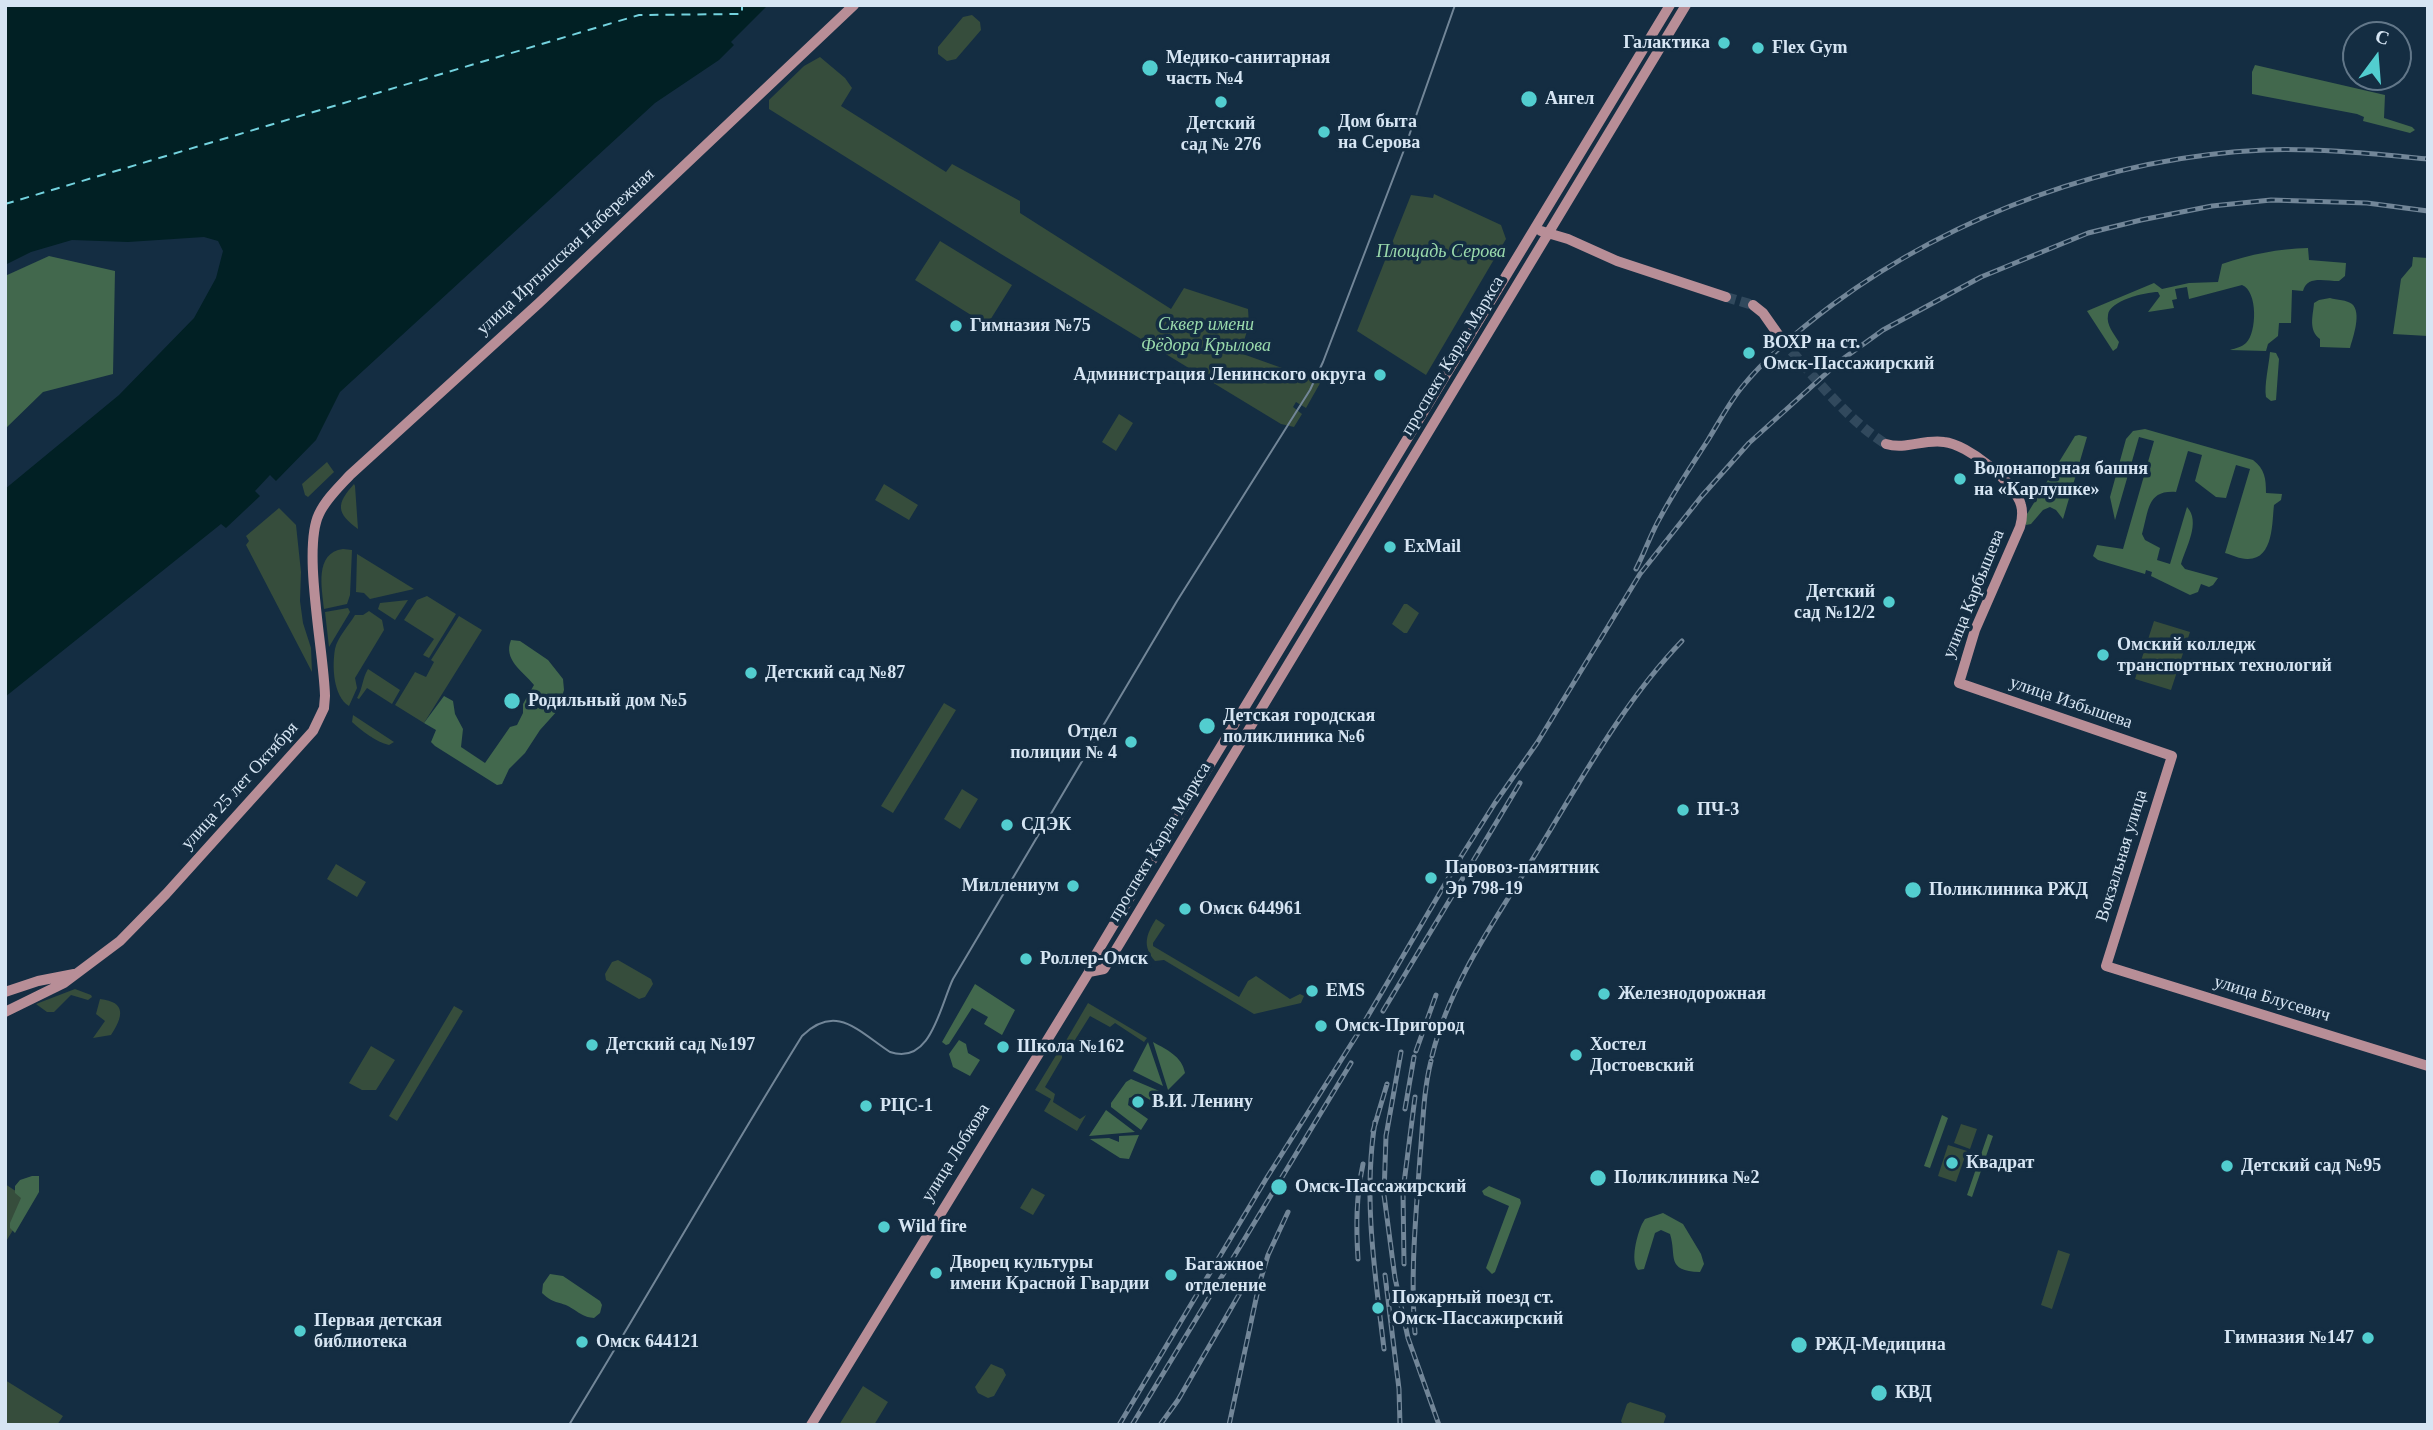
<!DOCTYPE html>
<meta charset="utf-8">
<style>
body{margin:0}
#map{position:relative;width:2433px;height:1430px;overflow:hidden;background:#142d42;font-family:Georgia,serif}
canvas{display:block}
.frame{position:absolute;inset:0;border:7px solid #d6e5f3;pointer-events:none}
.north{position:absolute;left:2342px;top:21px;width:70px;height:70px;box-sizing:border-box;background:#142d42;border:2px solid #627789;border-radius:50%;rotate:16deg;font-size:19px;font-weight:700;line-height:28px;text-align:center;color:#d6e5f3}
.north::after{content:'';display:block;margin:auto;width:24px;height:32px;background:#52cdcf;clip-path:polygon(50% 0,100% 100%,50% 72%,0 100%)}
</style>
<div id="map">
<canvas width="2433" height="1430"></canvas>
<div class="frame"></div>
<div class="north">С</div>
</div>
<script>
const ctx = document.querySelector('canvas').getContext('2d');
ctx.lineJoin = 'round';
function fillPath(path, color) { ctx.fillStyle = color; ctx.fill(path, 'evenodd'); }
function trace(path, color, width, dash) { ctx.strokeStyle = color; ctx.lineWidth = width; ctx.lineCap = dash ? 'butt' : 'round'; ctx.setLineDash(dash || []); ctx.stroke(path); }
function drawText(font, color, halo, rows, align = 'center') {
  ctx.font = font + ' Georgia,serif'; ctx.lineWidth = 7; ctx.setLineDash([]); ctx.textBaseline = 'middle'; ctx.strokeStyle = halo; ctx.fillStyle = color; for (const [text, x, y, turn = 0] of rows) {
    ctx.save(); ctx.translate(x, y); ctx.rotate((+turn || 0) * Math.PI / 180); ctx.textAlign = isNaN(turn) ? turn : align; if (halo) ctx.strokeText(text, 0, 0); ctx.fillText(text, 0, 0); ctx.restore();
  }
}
fillPath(new Path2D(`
 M972,15l8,7 1,8 -25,29 -9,2 -9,-7v-7l25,-30z
 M820,57l25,21 7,10 -11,18 105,66 6,-8 68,37v12l151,96 13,-21 64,21 1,16 -9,28 70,25 2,-5 11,5 -17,30 -10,-6 -3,5 9,7 -8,13 -13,-3 -280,-170 -232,-145v-9l35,-34z
 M1434,194l67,31 5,14 -80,136 -69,-44 54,-136 22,3z
 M940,241l72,44 -25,40 -72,-45z
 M1119,414l14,9 -17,28 -14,-9z
 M327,462l7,10 -26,25 -3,-2 -3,-11z
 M354,484l1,2 3,43c-22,-16 -22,-25 -4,-45z
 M884,484l34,21 -9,15 -34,-20z
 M279,508l17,17 5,47 -1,29 3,22 8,25 1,24 -66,-127 3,-4 -3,-5z
 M343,549l9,1 -2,45 -3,9 -23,5c-2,-21 -10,-56 19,-60z
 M357,554l57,35 -44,10 -6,-6 -8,-1z
 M427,596l29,18 -27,44 -6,-3 11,-16 -30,-19 13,-20z
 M408,600l-13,20 -17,-11 2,-6z
 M1404,604h3l12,9 -12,20h-3l-12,-9z
 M348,608l2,4 -21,35 -4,-35z
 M369,611l13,9 2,10 -29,48 2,10 -8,18c-16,-10 -17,-40 -14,-57 2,-11 14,-24 20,-34h8z
 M459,616l23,14 -58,93 -29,-18 20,-33 11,5 8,-15 -3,-2z
 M2154,621l36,11 -19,58 -36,-11z
 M368,669l32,21 -8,14 -25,-16 -8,11 -2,-1c6,-10 5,-19 11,-29z
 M944,703l12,7 -63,103 -12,-7z
 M353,715l41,27 -5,3c-13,-3 -27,-14 -37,-23z
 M962,789l16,10 -18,30 -16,-10z
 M336,864l30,18 -9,15 -30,-18z
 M1156,919l9,6 -12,18v3l86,51 9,-16 8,-5 34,23 10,-5 4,2 -3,7 -47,11 -90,-54 -9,1c-13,-15 -9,-26 1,-42z
 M618,960l33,19 2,5 -8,13 -6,2 -33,-19 -1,-6 7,-12z
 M75,989l16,6 1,2 -4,3 -17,-5 -17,17h-7l-11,-8z
 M100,999c27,3 23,18 11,36l-18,3 12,-17 -9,-7z
 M1088,1003l59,35 -3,4 -29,-19 -5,4 -20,-11 -17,27 -5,3 -4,-2z
 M454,1006l9,5 -66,110 -8,-5z
 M371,1046l24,14 -19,30h-14l-13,-7z
 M1058,1052l4,2v4l-17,29 10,7 -2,8 27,17 6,-4 -9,16 -33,-20 7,-12 -16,-9z
 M1961,1124l16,5 -7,20 -16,-6z
 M1948,1145l19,6 -11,31 -18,-6z
 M5,1184l26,17 -26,42z
 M1032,1188l13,7 -12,20 -13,-7z
 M2058,1250l12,4 -18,55 -11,-4z
 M991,1364l12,5 3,6 -12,21 -6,2 -10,-5 -3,-6z
 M5,1380l58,36 -6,9h-52z
 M863,1386l25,16 -14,23h-35z
 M1630,1402l34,11 2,3 -3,9h-40l-2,-4 6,-17z`), '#364d3c');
fillPath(new Path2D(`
 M2255,65l130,30 -1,23 28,9 3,3 -5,3 -47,-12 1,-4 -7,-3 -105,-20v-22z
 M2308,248l1,12 37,3 -1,13 -6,5c-14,0 -32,-6 -36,10l-11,-1 -1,33h-12l-1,13 -10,8 -2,7 -36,-1c6,-2 12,-3 16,-7 11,-10 12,-52 -4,-58l-53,14 -2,-12 -12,2 2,10 -5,1 2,8 -26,4 12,-16 -2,-4c-13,0 -49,9 -50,23 -2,10 6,19 11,27l-2,6 -4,3 -26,-40 67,-28 8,6 27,-6 29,-1 4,-18c29,-10 56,-15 86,-16z
 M49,256l66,15 -2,103 -70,18 -38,37v-153z
 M2413,257l15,1v78l-35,-2 8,-55 11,-13z
 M2330,298c7,2 17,2 22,6 10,9 1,33 -2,44l-30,-1v-8c-12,-9 -7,-23 -6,-36l5,-3z
 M2270,352l6,1 3,6 -3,41 -5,1 -5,-4c-2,-12 3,-32 4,-45z
 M2145,429l108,31c12,9 13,19 13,33l16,1 -1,6 -7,5c-2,16 0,55 -27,54 -7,0 -15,-4 -22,-6l25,-84 -14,-4 -10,33 -10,-1 -21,-16 7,-26 -14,-4 -12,41c-29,-2 -27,18 -34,42l3,6 15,8 -3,12 13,4 17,-57c14,15 -1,40 -6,57l4,5 33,9 -5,7 -4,2 -8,-3 -3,8 -8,3 -39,-19 1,-4 -6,-2 -1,4 -47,-14 -5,-4 4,-11 26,4 31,-108 -15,-4 -24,83 -5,-23 16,-58 7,-8z
 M2079,435l8,2 -24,82 -7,-9 -6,-3 -7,3 -12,14 -5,1 -2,-6 51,-83z
 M511,640l9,1 28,19 15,19 1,11 -6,20 -18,20 -15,23 -16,16 -7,15 -5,1 -62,-39 -4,-4 5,-12 -12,-7 20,-27 9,5 2,13 8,15 -2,18 24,16 25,-36 7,-2 6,-12v-9l11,-19c-12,-15 -31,-25 -23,-45z
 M975,984l40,26 -13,25 -18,-11 4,-7 -16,-9 -23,36 -3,1 -4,-3z
 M959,1040l7,4 2,9 12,7 -10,16 -17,-9 -4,-13z
 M1148,1042l15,44 -30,-15z
 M1153,1042c14,8 29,14 32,31l-17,17z
 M1131,1079l33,14 -7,11 -17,-10 -11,4 -1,7 20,14 -7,11 -30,-23v-4l15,-21z
 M1106,1110l29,22 -46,4z
 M1942,1115l6,3 -18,50 -6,-2z
 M1988,1134l5,2 -21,61 -5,-2z
 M1139,1135l-10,24 -9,-1 -30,-19 19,-1 10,4v-6z
 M32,1176h7v16l-24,41 -5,-5v-5l11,-25 -6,-5v-7l5,-6z
 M1489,1186l31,13 1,4 -26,69 -3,2 -6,-6 23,-62 -25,-11 -2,-4z
 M1663,1213l20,11 18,30 3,10 -4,8c-35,-1 -23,-16 -30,-38l-9,-4 -6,3 -11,36 -6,1c-8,-9 -1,-35 4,-46l3,-5z
 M550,1274l13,2 37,25 2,4 -2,8 -6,5c-10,-1 -13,-4 -21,-9 -11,-8 -19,-4 -31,-16l1,-9z`), '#42684d');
fillPath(new Path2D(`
 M5,5h763l-37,37 3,3 -15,15 -64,43 -315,289 -24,48 -40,41 -6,-6 -15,16 5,5 -34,32 -5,-4 -216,173v-208l114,-94 75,-77 22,-40 7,-27 -5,-10 -14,-4 -76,5 -56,-2 -41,12 -26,13z`), '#012024');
trace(new Path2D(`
 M5,204l634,-189 103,-1v-9`), '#73d2de', 2, [9, 7]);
trace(new Path2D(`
 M1726,297l27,8
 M1782,340c29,33 66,81 104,104`), '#31495d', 10, [10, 5]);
trace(new Path2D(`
 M1541,231l27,8 49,22 109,36
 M1753,305l10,8 19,27
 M1886,444c20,6 37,-5 58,-2 23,2 71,40 77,63 2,7 1,15 -1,22l-45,103 -16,53 213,73 -66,210 322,100
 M1089,972l15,-3 16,-26 566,-938
 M5,992l33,-11 36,-7
 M5,1012l59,-29 56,-42 46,-47 147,-163 11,-23 1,-12c-1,-44 -23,-147 -6,-182 7,-15 20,-27 31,-39l189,-172 315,-298
 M811,1425l278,-453 3,-11 65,-109 513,-847`), '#b88e97', 10);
trace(new Path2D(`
 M569,1425c79,-129 153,-260 233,-389 34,-33 56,-5 88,16 41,14 50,-46 63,-73l224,-378 133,-211 13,-28 81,-212 51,-145`), '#728698', 2);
const rail = new Path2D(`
 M1636,569c9,-17 15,-36 25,-53 14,-26 31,-51 47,-76 11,-18 21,-37 34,-53 26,-32 58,-58 90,-82 123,-91 279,-148 432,-155 55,-2 110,4 164,9
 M1383,1011l137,-228
 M1365,1021l97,-166 33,-52 42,-60 103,-169 61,-77 48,-54 91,-82 43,-31 98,-53 107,-44 53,-13 71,-14 59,-6 96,3 61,8
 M1416,1051l20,-56
 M1401,1052l-15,84 -2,59 11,83 13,60 31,87
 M1432,1056c18,-74 66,-140 105,-204 44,-72 87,-151 145,-211
 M1405,1109l9,-52
 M1375,1122c-12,75 0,152 9,227
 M1373,1131l14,-47
 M1358,1259c-2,-33 -2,-62 5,-95
 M1404,1264l-1,-73 12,-94
 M1385,1275l14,114 1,36
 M1415,1333c-5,-59 1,-117 5,-176 3,-32 3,-64 11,-96
 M1119,1425l147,-246 96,-152
 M1132,1425l219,-362
 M1160,1425l18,-25 66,-114
 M1229,1425l30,-140 9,-30 20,-43`);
trace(rail, '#728698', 5);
trace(rail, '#142d42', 2.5, [8]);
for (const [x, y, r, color] of [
 [1724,43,7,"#52cdcf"],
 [1758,48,7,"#52cdcf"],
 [1150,68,9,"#52cdcf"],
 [1529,99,9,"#52cdcf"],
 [1221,102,7,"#52cdcf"],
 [1324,132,7,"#52cdcf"],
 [956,326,7,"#52cdcf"],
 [1749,353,7,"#52cdcf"],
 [1380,375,7,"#52cdcf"],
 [1960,479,7,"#52cdcf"],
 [1390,547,7,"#52cdcf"],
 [1889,602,7,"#52cdcf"],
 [2103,655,7,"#52cdcf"],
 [751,673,7,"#52cdcf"],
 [512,701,9,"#52cdcf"],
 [1207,726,9,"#52cdcf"],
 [1131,742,7,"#52cdcf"],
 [1683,810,7,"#52cdcf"],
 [1007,825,7,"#52cdcf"],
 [1431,878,7,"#52cdcf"],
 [1073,886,7,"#52cdcf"],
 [1913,890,9,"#52cdcf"],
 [1185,909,7,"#52cdcf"],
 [1026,959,7,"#52cdcf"],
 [1312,991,7,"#52cdcf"],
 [1604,994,7,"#52cdcf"],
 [1321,1026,7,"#52cdcf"],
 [592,1045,7,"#52cdcf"],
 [1003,1047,7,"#52cdcf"],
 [1576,1055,7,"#52cdcf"],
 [1138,1102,7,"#52cdcf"],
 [866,1106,7,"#52cdcf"],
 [1952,1163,7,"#52cdcf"],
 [2227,1166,7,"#52cdcf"],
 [1598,1178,9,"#52cdcf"],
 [1279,1187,9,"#52cdcf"],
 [884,1227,7,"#52cdcf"],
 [936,1273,7,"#52cdcf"],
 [1171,1275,7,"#52cdcf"],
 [1378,1308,7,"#52cdcf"],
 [300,1331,7,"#52cdcf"],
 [2368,1338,7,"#52cdcf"],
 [582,1342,7,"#52cdcf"],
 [1799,1345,9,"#52cdcf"],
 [1879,1393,9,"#52cdcf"]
]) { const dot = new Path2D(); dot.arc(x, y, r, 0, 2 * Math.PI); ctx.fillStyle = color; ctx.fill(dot); trace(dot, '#142d42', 2.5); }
drawText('bold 18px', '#d6e5f3', '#142d42', [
 ["Галактика",1710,43,"right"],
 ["Flex Gym",1772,48],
 ["Медико-санитарная",1166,58],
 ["часть №4",1166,79],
 ["Ангел",1545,99],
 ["Дом быта",1338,122],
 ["на Серова",1338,143],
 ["Детский",1221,124,"center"],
 ["сад № 276",1221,145,"center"],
 ["Гимназия №75",970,326],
 ["ВОХР на ст.",1763,343],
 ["Омск-Пассажирский",1763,364],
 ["Администрация Ленинского округа",1366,375,"right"],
 ["Водонапорная башня",1974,469],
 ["на «Карлушке»",1974,490],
 ["ExMail",1404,547],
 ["Детский",1875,592,"right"],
 ["сад №12/2",1875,613,"right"],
 ["Омский колледж",2117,645],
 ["транспортных технологий",2117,666],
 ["Детский сад №87",765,673],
 ["Родильный дом №5",528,701],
 ["Детская городская",1223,716],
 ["поликлиника №6",1223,737],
 ["Отдел",1117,732,"right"],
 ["полиции № 4",1117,753,"right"],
 ["ПЧ-3",1697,810],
 ["СДЭК",1021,825],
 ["Паровоз-памятник",1445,868],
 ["Эр 798-19",1445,889],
 ["Миллениум",1059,886,"right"],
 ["Поликлиника РЖД",1929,890],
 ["Омск 644961",1199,909],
 ["Роллер-Омск",1040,959],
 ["EMS",1326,991],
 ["Железнодорожная",1618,994],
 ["Омск-Пригород",1335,1026],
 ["Детский сад №197",606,1045],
 ["Хостел",1590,1045],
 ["Достоевский",1590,1066],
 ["Школа №162",1017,1047],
 ["В.И. Ленину",1152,1102],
 ["РЦС-1",880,1106],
 ["Квадрат",1966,1163],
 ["Детский сад №95",2241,1166],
 ["Поликлиника №2",1614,1178],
 ["Омск-Пассажирский",1295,1187],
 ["Wild fire",898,1227],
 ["Дворец культуры",950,1263],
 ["имени Красной Гвардии",950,1284],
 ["Багажное",1185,1265],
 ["отделение",1185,1286],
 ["Пожарный поезд ст.",1392,1298],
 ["Омск-Пассажирский",1392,1319],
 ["Первая детская",314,1321],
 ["библиотека",314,1342],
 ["Гимназия №147",2354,1338,"right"],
 ["Омск 644121",596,1342],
 ["РЖД-Медицина",1815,1345],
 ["КВД",1895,1393]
], 'left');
drawText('18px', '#d6e5f3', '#142d42', [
 ["улица Иртышская Набережная",566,252,-43],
 ["проспект Карла Маркса",1453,356,-59],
 ["улица Карбышева",1974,594,-68],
 ["улица Избышева",2071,703,19],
 ["улица 25 лет Октября",240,786,-48],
 ["проспект Карла Маркса",1160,842,-59],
 ["Вокзальная улица",2122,856,-73],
 ["улица Блусевич",2272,999,17],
 ["улица Лобкова",956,1153,-58]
]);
drawText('italic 18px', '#9adaac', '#142d42', [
 ["Площадь Серова",1441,252],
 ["Сквер имени",1206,325],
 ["Фёдора Крылова",1206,346]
]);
</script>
